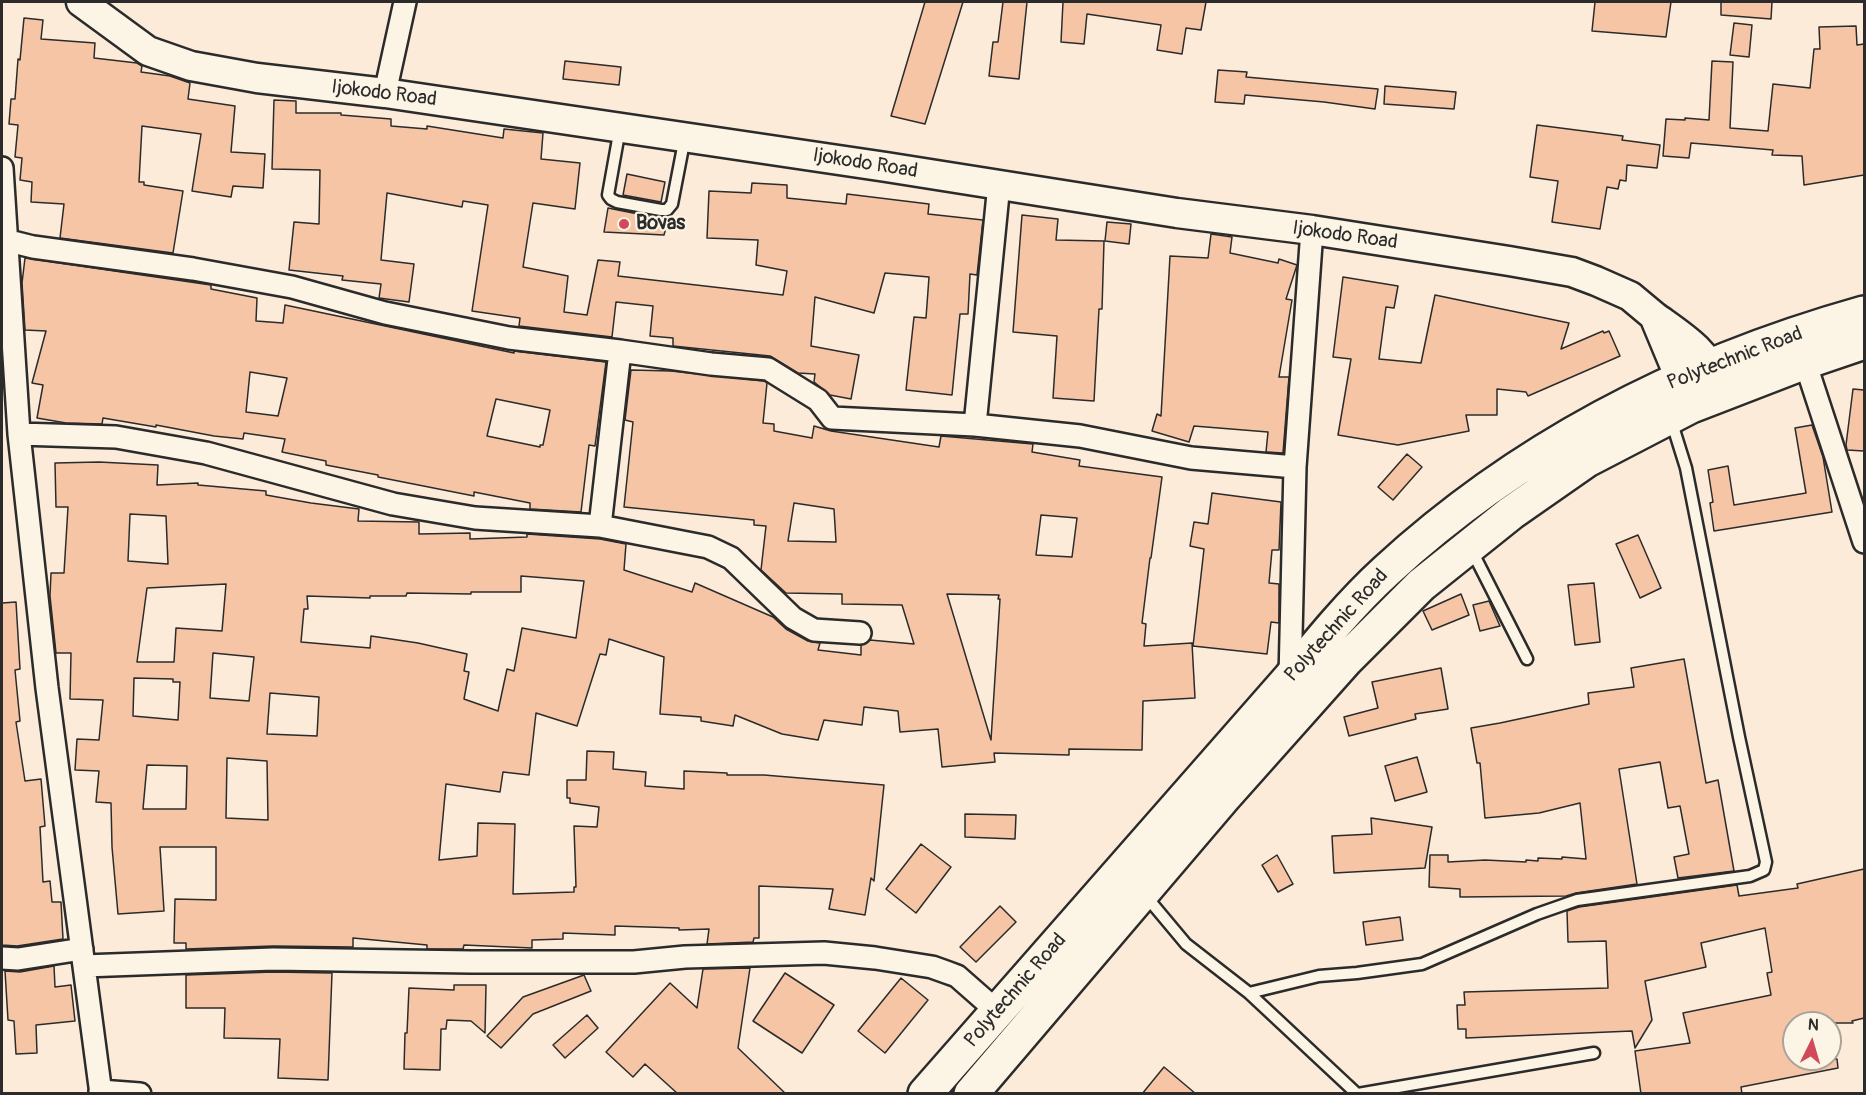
<!DOCTYPE html>
<style>
body{margin:0}
#map{position:relative;width:1866px;height:1095px;overflow:hidden;background:#fbebd8;font-family:Pangolin,sans-serif}
canvas{display:block}
.frame{position:absolute;inset:0;border:3px solid #2b2b2b;pointer-events:none}
.north{position:absolute;left:1782px;top:1011px;width:60px;height:60px;box-sizing:border-box;background:#fcf5e5;border:2px solid #a8a49b;border-radius:50%;rotate:5deg;font-size:16px;font-weight:700;line-height:24px;text-align:center;color:#2b2b2b}
.north::after{content:'';display:block;margin:auto;width:21px;height:27px;background:#d1495b;clip-path:polygon(50% 0,100% 100%,50% 72%,0 100%)}
</style>
<div id="map">
<canvas width="1866" height="1095"></canvas>
<div class="frame"></div>
<div class="north">N</div>
</div>
<script>
const ctx = document.querySelector('canvas').getContext('2d');
ctx.lineJoin = 'round';
function fillPath(path, color) { ctx.fillStyle = color; ctx.fill(path, 'evenodd'); }
function trace(path, color, width, dash) { ctx.strokeStyle = color; ctx.lineWidth = width; ctx.lineCap = dash ? 'butt' : 'round'; ctx.setLineDash(dash || []); ctx.stroke(path); }
function drawText(font, color, halo, rows, align = 'center') {
  ctx.font = font + ' Pangolin,sans-serif'; ctx.lineWidth = 4.5; ctx.setLineDash([]); ctx.textBaseline = 'middle'; ctx.strokeStyle = halo; ctx.fillStyle = color; for (const [text, x, y, turn = 0] of rows) {
    ctx.save(); ctx.translate(x, y); ctx.rotate((+turn || 0) * Math.PI / 180); ctx.textAlign = isNaN(turn) ? turn : align; if (halo) ctx.strokeText(text, 0, 0); ctx.fillText(text, 0, 0); ctx.restore();
  }
}
const building = new Path2D(`
 M925,2h38l-38,122 -34,-8z
 M1003,2h24l-8,77 -30,-3 4,-34h5z
 M1063,2h143l-5,28 -15,-2 -4,26 -25,-4 4,-25 -74,-11 -3,30 -23,-2z
 M1595,2h76l-5,35 -74,-6z
 M1721,2h51l-1,17 -50,-4z
 M24,18l19,2 -2,19 54,4 -1,15 43,5 5,3 -1,6 29,4 20,7 -2,16 47,7 -4,46 34,2 -2,34 -30,-2 -2,11 -39,-6 9,-57 -59,-8 -3,56h5v3l39,6 -10,62 -113,-15 4,-34 -33,-2 1,-20 -12,-2 2,-22 -7,-1 3,-32 -9,-1 2,-25h4l3,-40 2,1z
 M1734,23l18,2 -3,32 -19,-2z
 M1856,26l1,19 7,-1v131l-60,10 -2,-29 -30,-1 1,-5 -82,-7 -2,15 -26,-2 3,-37 19,1v-2l24,2 3,-59 21,1 -3,66 38,3 5,-47 37,4 4,-39h6l-1,-22z
 M565,61l56,6 -2,18 -56,-6z
 M1218,70l29,2 -1,5 132,12 -3,20 -51,-7 -79,-7 -1,9 -29,-2z
 M1385,86l71,6 -2,17 -70,-5z
 M274,100l22,1v12h45v2l50,4v7l36,3v-3l76,12 1,-9 39,4 -2,26 39,4 -5,46 -42,-6 -10,64 45,9 -4,36 23,3 11,-55 22,2 -2,14 165,19 4,-24 -31,-6 2,-25 -51,-2 2,-47 42,2 1,-10 35,2v13l59,6 1,-10 82,10 -1,10 55,6 -6,55 -7,-1 -2,40h-8l-8,81 -46,-5 8,-73 12,1 3,-41 -44,-4 -11,40 -59,-16 -4,49 48,9 -8,44 -21,-4 -16,-13 1,-8 -17,-1 -28,-17 -97,-10v-8l-23,-2 3,-30 -37,-4 -4,35 -93,-11 1,-8 -48,-7 16,-106 -25,-4 -1,6 -75,-14 -6,67 33,4 -5,38 -30,-4 2,-14 -39,-4 1,-4 -54,-6 5,-48 25,2 1,-54 -48,-1z
 M1537,125l86,11 -1,4 38,5 -3,23 -30,-3 -1,16 -6,-1 -2,9 -11,-2 -7,42 -48,-7 6,-41 -28,-4z
 M627,174l38,8 -4,20 -38,-7z
 M608,208l60,12 -4,15 -60,-3z
 M1022,215l36,4 -2,21 48,1 -2,68h-3l-5,92 -41,-3 4,-62 -44,-4z
 M1107,222l24,2 -2,20 -24,-3z
 M1211,234l21,3 -2,16 48,10 1,-4 18,6 -11,34 6,1 -13,77h10l-6,76 -17,-1 2,-20 -74,-6 -5,16 -37,-11 5,-17 4,2 9,-160 38,2z
 M25,258l186,27v4l46,9 -1,23 27,2 2,-18 229,48v-2l92,11 -11,84 -6,-1 -8,67 -51,-3v-6l-56,-11v4l-96,-19v-2l-52,-10v-4l-44,-9 3,-13 -41,-6 -1,6 -29,-3 -58,-11v2l-53,-9 -1,6 -36,-1 -29,-5 6,-33 -11,-2 14,-52 -21,-1 -3,-47zM250,372l37,6 -9,38 -32,-4zM496,399l54,11 -7,35h-3v2l-53,-11z
 M1343,277l55,9 -4,22 -8,-1 -7,52 42,4 14,-68 134,28 -8,26 42,-18 1,2 5,-2 11,25 -92,40 -2,-4 -29,-3v26h-31l3,16 -71,14 -60,-10 13,-76 -18,-2z
 M631,370l40,1 93,10 3,2 -4,40 11,1v7l38,7 2,-12 17,5 108,16 2,-11 92,8 -1,8 48,8 -1,6 83,11 -11,81h-1l-8,65 4,1 -2,22 48,-3 3,55 -52,3 -1,49 -73,-1v6l-75,-2 1,9 -53,5 -4,-38 -38,3 -2,-21 -34,-4 -2,18 -38,-5 -6,20 -36,-6 -47,-19 -2,11 -32,-5v-4l-41,-3 4,-57 -55,-18 -3,16 -6,-1 -23,72 -41,-13 -7,62 -26,-3 -3,20 -54,-8 -7,76 38,-4 1,-33 37,1 -2,70 61,-2v-5h2l-2,-61 23,1 2,-20 -29,-4v-5h-3v-18h19l1,-29 27,1 -1,17 33,3 -1,14 39,3v-18l43,2v2h37l120,10 -10,96 -3,-3 -6,37 -36,-6 4,-20 -74,-3v52h-5l-1,4 -46,2 2,-15 -30,1v-2l-64,-2v9l-52,-2v6l-31,1v8l-68,-3 -1,4h-36v-4l-74,-7v9l-80,-1 -87,3v-6h-12l1,-44 41,1v-53h-56l4,64 -46,3 -6,-67 -1,-44 -15,-1 3,-31 -24,-1 2,-31 22,1 4,-40 -33,-1 1,-46h-15l-6,-57 1,-23h13l4,-66h-12l-1,-44 44,-1 59,3 -1,20 41,-2v2l68,6v4l45,8 48,6 -1,12 61,1v12l51,-1v6l57,-2v-3l73,5 26,5 -2,26 68,22 3,-9 78,34 13,12 22,12 12,2 -2,7 43,5v-10l9,-5 44,4 -12,-39 -60,-1v-10l-56,-1 -25,-23 5,-44 -12,-1v-5l-130,-13 9,-85 -8,-2zM794,503l40,6 2,33 -48,-1zM130,514l36,2 2,48 -40,-3zM1041,515l36,3 -5,39 -36,-2zM521,576l63,5 -8,57 -54,-10 -8,43 -7,-2 -9,42 -34,-12 5,-27 -5,-1 3,-17 -49,-11 -47,-7 -1,12 -69,-6 3,-33h4l-1,-13 63,2v-2h36l1,-3 64,1v-2h50zM226,584l-4,47 -46,-3 -2,34h-37l10,-74zM947,594l52,1 -1,4h2l-9,141zM213,653l41,4 -5,44 -39,-3zM134,678l39,1v3h7l-2,38 -45,-4zM270,693l49,4 -2,39 -50,-2zM227,758l40,3 1,59 -42,-2zM147,765l40,1 -1,43h-43z
 M1853,389l11,1v61l-17,-1 -1,-5z
 M1812,425l11,32 9,55 -118,19 -4,-28 3,-1 -5,-32 20,-4 6,39 72,-12 -11,-65z
 M1407,454l15,13 -29,33 -15,-13z
 M1212,493l69,9 -2,48h-7l-3,33 10,1v39l-8,-1 -4,32 -74,-8 11,-97 -14,-3 4,-24 14,2z
 M1638,535l23,53 -21,10 -24,-54z
 M1594,583l6,59 -25,3 -7,-60z
 M1461,594l8,21 -37,15 -9,-19z
 M1489,601l11,25 -20,5 -7,-26z
 M16,602l4,67 -5,1 5,51 -4,1 9,59 16,-2 4,47 -5,1 3,55 7,-1 2,21h9l2,37 -46,7 -15,-1v-342z
 M1684,659l22,124 12,-3 16,91 -56,7 -4,-21 15,-3 -9,-48 -12,2 -8,-46 -41,7 18,115 -61,9 -10,3 -106,1v-8l-31,-2 1,-32h18v7l37,-2 41,2v-2l12,1v-3l24,1v-2l24,2 -6,-56 -41,10 -54,5 -5,-55h-3l-6,-35 29,-5 89,-19 -1,-11 46,-6 -3,-19z
 M1441,668l7,41 -33,5 1,5 -67,17 -5,-19 34,-9 -6,-26z
 M1417,757l10,35 -32,9 -10,-35z
 M965,814l51,1 -1,24 -50,-2z
 M1371,818l61,9 -7,41 -91,5 -2,-37 40,-2z
 M921,844l30,23 -35,46 -30,-24z
 M1277,855l16,29 -15,8 -16,-27z
 M1864,869v149l-12,3 1,2h-59v36h43l1,9 -97,19 1,7h-101l-6,-43 55,-8 -7,-30 88,-18 -4,-22 5,-1 -7,-44 -64,15 5,24 -61,14 7,39 -17,28 -3,-17 -166,7v-9h-8l-1,-24h8l-1,-13 144,-4 -2,-47 -38,1 -1,-31 12,-4 158,-22 2,11 59,-8 -1,-4z
 M1000,906l16,16 -40,40 -16,-15z
 M1400,917l3,23 -37,5 -3,-23z
 M54,966l1,21 16,-2 4,36 -39,4 1,28 -21,1 -2,-33 -6,-1 -3,-49 15,1z
 M750,968l-12,80 48,46h-108l-33,-30 -12,13 -27,-25 64,-69 27,25 6,-39z
 M273,972l59,1 -4,107 -50,-2 2,-39 -56,-1 1,-30h-39v-33z
 M785,973l49,32 -32,48 -49,-32z
 M584,975l7,16 -58,23 -32,34 -14,-12 36,-39z
 M901,978l27,22 -43,53 -27,-22z
 M454,985h32l-1,48 -14,-12 -24,-1 -1,9h-5l-1,41 -36,-1 1,-36h2l2,-45 45,2z
 M587,1015l11,13 -33,30 -12,-13z
 M1164,1067l32,27h-54z`);
fillPath(building, '#f6c5a5');
trace(building, '#2b2b2b', 1.5);
const lane = new Path2D(`
 M620,128l-12,67 3,4 6,3 44,8h6l5,-6 13,-67
 M1471,549l56,110
 M1145,895l41,49 63,49 108,101
 M1249,993l70,-17 38,-3 65,-9 115,-50 40,-14 173,-24 14,-6 2,-8 -27,-125 -53,-269 -15,-48
 M1358,1094l236,-41`);
const street = new Path2D(`
 M385,93l20,-91
 M2,168l17,266 28,254 54,406
 M5,240l28,7 160,22 99,18 93,26 124,25 111,13 91,13 57,5 50,31 14,18 143,7 105,11 111,22 104,9
 M1805,362l59,180
 M975,425l24,-241
 M19,434l97,3 90,16 187,51 82,14 125,8 108,21 23,11 62,60 21,12 46,3
 M600,526l20,-175
 M1290,678l5,-211 17,-237
 M2,958l16,1 64,-10
 M84,966l189,-7 198,3h163l51,-5 139,-4 51,5 57,9 14,5 11,4 41,36
 M100,1091l40,3`);
const secondary = new Path2D(`
 M81,2l67,49 43,15 66,12 128,15 501,74 291,46 135,17 197,31 63,11 24,9 34,15 24,20c32,23 49,32 67,68
 M1654,316l35,84`);
const primary = new Path2D(`
 M925,1094l365,-416c30,-37 61,-75 96,-107 138,-127 300,-208 478,-258
 M971,1094l253,-297 122,-137 75,-75 90,-72 76,-53 104,-54 114,-44 59,-20`);
trace(lane, '#2b2b2b', 15);
trace(street, '#2b2b2b', 26);
trace(secondary, '#2b2b2b', 33);
trace(primary, '#2b2b2b', 38);
trace(lane, '#fcf5e5', 10);
trace(street, '#fcf5e5', 21);
trace(secondary, '#fcf5e5', 28);
trace(primary, '#fcf5e5', 33);
for (const [x, y, r, color] of [
 [624,224,6,"#d1495b"]
]) { const dot = new Path2D(); dot.arc(x, y, r, 0, 2 * Math.PI); ctx.fillStyle = color; ctx.fill(dot); trace(dot, '#fcf5e5', 2); }
drawText('20px', '#2b2b2b', '#fcf5e5', [
 ["Ijokodo Road",384,94,7],
 ["Ijokodo Road",865,164,9],
 ["Ijokodo Road",1345,236,8],
 ["Polytechnic Road",1735,359,-21],
 ["Polytechnic Road",1337,626,-48],
 ["Polytechnic Road",1016,991,-49]
]);
drawText('bold 20px', '#2b2b2b', '#fcf5e5', [
 ["Bovas",636,224]
], 'left');
</script>
